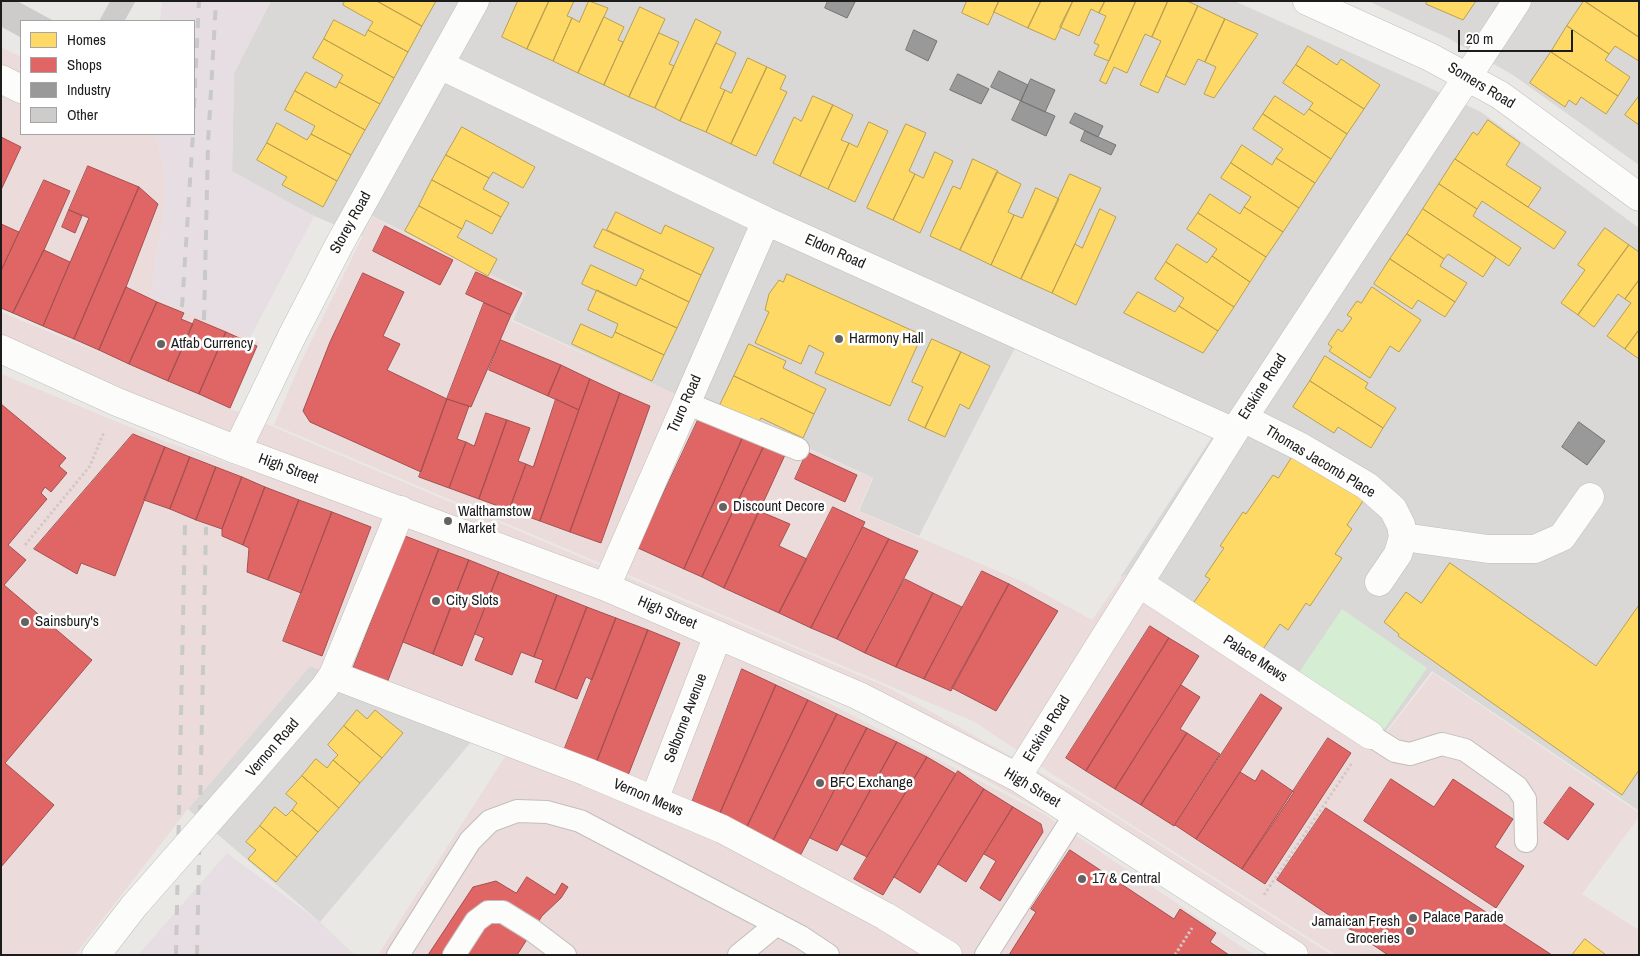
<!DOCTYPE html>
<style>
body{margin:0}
#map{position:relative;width:1640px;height:956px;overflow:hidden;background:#eae8e4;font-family:"Archivo Narrow",sans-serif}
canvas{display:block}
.frame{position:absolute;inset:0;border:2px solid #1c1c1c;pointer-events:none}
.legend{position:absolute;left:20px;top:20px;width:175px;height:115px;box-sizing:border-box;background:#fff;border:1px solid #a4a4a4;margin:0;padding:6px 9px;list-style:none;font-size:15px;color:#1c1c1c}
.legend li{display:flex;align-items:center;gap:10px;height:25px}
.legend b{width:25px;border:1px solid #a4a4a4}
.scale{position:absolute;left:1458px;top:30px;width:115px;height:22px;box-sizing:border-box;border:2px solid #1c1c1c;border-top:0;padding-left:6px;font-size:15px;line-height:18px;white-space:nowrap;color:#1c1c1c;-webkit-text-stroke:4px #fff;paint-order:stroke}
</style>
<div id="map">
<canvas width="1640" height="956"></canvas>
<div class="frame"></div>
<ul class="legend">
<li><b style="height:14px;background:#ffd966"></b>Homes</li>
<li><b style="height:14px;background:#e06666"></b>Shops</li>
<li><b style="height:14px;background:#999"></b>Industry</li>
<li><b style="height:14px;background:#ceccca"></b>Other</li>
</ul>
<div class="scale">20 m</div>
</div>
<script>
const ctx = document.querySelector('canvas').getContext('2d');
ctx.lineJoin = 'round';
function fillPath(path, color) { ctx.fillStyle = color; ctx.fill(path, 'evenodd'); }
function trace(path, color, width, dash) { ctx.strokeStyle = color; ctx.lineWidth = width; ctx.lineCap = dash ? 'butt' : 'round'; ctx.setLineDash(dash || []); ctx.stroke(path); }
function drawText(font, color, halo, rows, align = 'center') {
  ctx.font = font + ' "Archivo Narrow",sans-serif'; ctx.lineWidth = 5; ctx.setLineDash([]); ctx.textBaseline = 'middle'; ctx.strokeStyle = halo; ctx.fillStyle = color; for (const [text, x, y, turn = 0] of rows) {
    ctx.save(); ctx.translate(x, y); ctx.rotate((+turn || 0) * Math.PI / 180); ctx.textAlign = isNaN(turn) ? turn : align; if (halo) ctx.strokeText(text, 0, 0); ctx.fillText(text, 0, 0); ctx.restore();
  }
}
fillPath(new Path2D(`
 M271,1h963l183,81 64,30 158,116v583l-207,-140 -52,68 -259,-163 106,-162 -200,-90 -108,212 -60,-25 14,-33 -182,-84 -3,6 -175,-80 13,-28 -154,-76 -10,20 -48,-20 -82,-44 2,-99z
 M1368,1h271v164l-126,-90 -65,-37z
 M310,666l172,63 -162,193 -132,-113z`), '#d9d8d6');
fillPath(new Path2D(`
 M1,47l20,10v77h135l9,37v35l-15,90 110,46 -29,67 656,278 204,114 241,154h-59l-202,-128 -206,-113 -106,-44 75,36 210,108 210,141h-876l137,-214 -205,-75 -122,143 -113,146h-74v-581l168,69 214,73 -382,-161v-43l104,43 -104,-47z
 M372,217l154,75 -15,29 177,79 2,-6 182,84 -14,33 165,71 69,38 32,-46 256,167 53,-68 206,140v4l-57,77 57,36v25h-303l-281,-179 -80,-54 -701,-297 26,-61z`), '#ebdcdb');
fillPath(new Path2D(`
 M162,1h109l-37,72 -2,98 82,45 -64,122 -100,-42 15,-90v-35l-9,-37h38v-113h-34z
 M227,853l93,69 35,33h-217z`), '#e7dee3');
fillPath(new Path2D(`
 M1342,609l85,59 -47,67 -84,-58z`), '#d5eed3');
const homes = new Path2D(`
 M345,1h32l45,25 -14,26 -40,-22 5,-8 -30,-17z
 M377,1h59l-14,25z
 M518,1h31l-22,48 -25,-12z
 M549,1h25l-7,15 5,2 -19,43 -26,-12z
 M589,1l19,7 -30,65 -25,-12 19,-43 7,4z
 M967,1h32l-11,24 -26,-12z
 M999,1h42l-13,27 -34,-16z
 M1041,1h32l-18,39 -27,-12z
 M1073,1h32l-6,12 -8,-4 -12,27 -19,-9z
 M1105,1h31l-27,60 -15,-6 5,-10 -5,-2 12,-27 -7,-3z
 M1136,1h32l-16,36 -7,-3 -18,39 -13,-6 -8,17 -6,-3z
 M1168,1h19l11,5 -40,87 -18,-8 21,-44 -9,-4z
 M1428,1h48l-13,19 -37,-16z
 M1584,1l55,36v24l-24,-15 -6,8 -42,-28z
 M1585,1h54v36z
 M1198,6l27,13 -20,43 -7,-3 -13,26 -19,-9z
 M640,7l25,12 -36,78 -25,-12z
 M604,17l20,10 -6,13 5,2 -19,43 -26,-12z
 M696,19l25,13 -41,89 -25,-13z
 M1225,19l33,15 -44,64 -10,-4 12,-27 -11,-5z
 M334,20l31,16 3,-6 40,22 -14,26 -70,-39z
 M1567,26l42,28 -4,6 25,17 -12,19 -67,-44z
 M659,33l20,9 -10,22 5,2 -19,42 -26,-11z
 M324,39l70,39 -14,26 -41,-22 4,-7 -30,-17z
 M716,43l20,10 -16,35 5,2 -19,42 -26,-11z
 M1308,46l29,19 4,-6 39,26 -16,24 -68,-44z
 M1551,52l67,44 -12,18 -25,-17 -5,8 -7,-5 -4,7 -35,-24z
 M748,58l19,9 -36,77 -25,-12 19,-42 6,3z
 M1296,65l68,44 -17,25 -38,-25 4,-6 -30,-20z
 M767,67l19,9 -6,13 7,3 -31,64 -25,-12z
 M306,72l30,16 3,-6 41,22 -15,26 -70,-39z
 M295,91l70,39 -14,25 -40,-21 4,-8 -30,-16z
 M813,96l20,9 -33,71 -27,-13 21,-46 7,4z
 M1275,96l29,19 5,-6 38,25 -16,25 -68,-45z
 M1639,96v29l-14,-10z
 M833,105l20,10 -12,25 8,3 -21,46 -28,-13z
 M1263,114l68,45 -16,24 -39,-25 7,-9 -30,-20z
 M1488,120l32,23 -14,22 35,23 -13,19 -73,-48 18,-27 4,3z
 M869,122l19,9 -33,71 -27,-13 21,-46 8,4z
 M277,123l30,17 4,-6 40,21 -14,26 -70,-38z
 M906,124l20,9 -17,38 6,3 -22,46 -26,-12z
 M462,127l73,40 -12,21 -30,-16 -4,6 -43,-23z
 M267,143l70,38 -14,26 -41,-22 5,-8 -30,-17z
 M1242,145l30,20 4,-7 39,25 -16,25 -68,-45z
 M935,152l18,9 -33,72 -27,-13 22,-46 8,4z
 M446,155l43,23 -6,11 26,14 -8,14 -69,-37z
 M973,159l25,12 -38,79 -30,-14 23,-50 7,3z
 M1455,159l111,73 -12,17 -72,-48 -5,8 -38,-25z
 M1231,163l68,45 -16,24 -39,-25 7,-10 -30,-19z
 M997,172l24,12 -13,28 6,3 -23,50 -31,-15z
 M1070,174l31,14 -49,105 -31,-14z
 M432,180l69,37 -9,17 -26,-14 -4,9 -43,-23z
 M1439,184l38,25 -4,7 48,32 -12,18 -86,-57z
 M1036,188l23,11 -38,80 -30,-14 23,-50 8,3z
 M1210,194l30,20 4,-7 39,25 -17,25 -68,-44z
 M419,206l43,23 -5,8 40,22 -9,17 -83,-45z
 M1100,209l16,8 -40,88 -24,-12 23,-49 7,4z
 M1423,209l73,48 -13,20 -35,-23 -4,5 -37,-25z
 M616,212l45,22 4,-9 49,23 -13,27 -94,-45z
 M1198,213l68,44 -16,25 -38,-26 5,-7 -30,-20z
 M1605,228l24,17 -51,70 -17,-12 24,-33 -7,-5z
 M603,229l98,46 -12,27 -49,-24 4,-8 -50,-23z
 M1407,234l37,25 -4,7 27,17 -12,19 -65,-43z
 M1177,244l30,19 5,-7 38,26 -16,25 -68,-45z
 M1629,245l10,7v28l-14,19 -7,-5 -24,33 -16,-12z
 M1390,259l65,43 -10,15 -27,-17 -6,9 -38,-25z
 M1166,262l68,45 -16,24 -39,-25 5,-8 -29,-19z
 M591,265l45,21 4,-8 49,24 -12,26 -95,-44z
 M787,274l135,61 -32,71 -75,-33 9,-20 -15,-8 -8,19 -46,-21 14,-31 -4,-2 4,-16 10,-14 4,2z
 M1639,280v50l-14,19 -18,-13 24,-33 -6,-4z
 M1372,287l49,33 -22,32 -9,-6 -20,32 -41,-27 3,-4 -4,-3 10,-15 4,3 10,-14 -5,-3 10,-14 4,2z
 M597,290l80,38 -13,27 -49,-23 3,-8 -30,-14z
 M1138,292l37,20 4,-6 39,25 -15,22 -79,-40z
 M581,324l31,14 3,-6 49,23 -12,26 -80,-37z
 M1639,330v29l-14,-10z
 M932,339l29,13 -36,76 -17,-8 15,-33 -11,-5z
 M749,344l37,17 -3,7 43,21 -12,25 -80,-38z
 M961,352l29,14 -21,43 -9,-5 -15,33 -20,-9z
 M1325,356l43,27 -3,5 31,20 -13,20 -73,-47z
 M734,376l80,38 -11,24 -42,-20 -4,7 -38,-18z
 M1310,381l73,47 -12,20 -33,-21 -4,6 -41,-26z
 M1296,451l69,47 -18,27 5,4 -17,25 7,4 -32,48 -4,-3 -18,27 -8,-6 -21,31 -69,-47 20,-29 -5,-3 19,-28 -4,-2 23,-34 3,2 27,-39 5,3z
 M1450,563l146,103 43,-61v165l-17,25 -224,-159 1,-2 -15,-12 22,-30 15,11z
 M357,710l10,9 8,-9 28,23 -21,25 -38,-32z
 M344,726l38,32 -22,25 -27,-23 5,-5 -10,-10z
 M316,759l11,9 6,-8 27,23 -21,25 -37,-32z
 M302,776l37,32 -21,24 -26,-22 5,-7 -11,-9z
 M275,807l11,9 6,-6 26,22 -21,25 -37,-31z
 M260,826l37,31 -21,25 -28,-23 8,-9 -10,-8z
 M1585,939l21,16h-34z`);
fillPath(homes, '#ffd966');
trace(homes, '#bba050', 1);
const shops = new Path2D(`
 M1,137l20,10 -20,43z
 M88,166l51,21 -65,152 -31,-13 46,-108 -20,-8z
 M44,180l26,11 -26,59 -31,63 -12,-5v-37z
 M139,187l19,17 -32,83 -27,63 -25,-11z
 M69,210l13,6 -7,17 -13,-6z
 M1,224l18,8 -18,39z
 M385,226l68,34 -13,25 -67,-34z
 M44,250l26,12 -27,64 -30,-13z
 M476,272l46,21 -11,22 -45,-21z
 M363,273l41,19 -21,44 17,8 -13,26 60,29 -26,73 -111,-50 -7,-11 27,-69z
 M126,287l31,15 -28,62 -30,-14z
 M157,302l27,11 -3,6 12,5 -25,57 -39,-17z
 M484,303l27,12 -40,92 -24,-8z
 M195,319l31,13 -27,62 -31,-13z
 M226,332l31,14 -27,62 -31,-14z
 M501,340l60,25 -13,31 -59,-26z
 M561,365l29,14 -11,31 -31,-14z
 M590,379l30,14 -50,139 -30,-11z
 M620,393l30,13 -49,137 -31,-11z
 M447,399l22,7 -12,33 9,3 -17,46 -30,-11z
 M556,399l23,11 -39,111 -31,-11 17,-46 7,3z
 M1,404l65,54 -7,8 8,7 -16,19 -6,-5 -4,6 6,6 -39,46 18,15 -22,25 88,75 -87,103 49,42 -53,62z
 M486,413l21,7 -28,79 -30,-11 17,-46 8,4z
 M699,418l44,19 -59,132 -46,-21z
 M507,420l23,8 -12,33 8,3 -17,46 -30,-11z
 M133,434l32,13 -50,129 -34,-13 -4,11 -43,-25z
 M743,437l21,9 -62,131 -18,-8z
 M764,446l21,9 -61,133 -22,-11z
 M165,447l25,10 -20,52 -26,-9z
 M807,452l50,23 -12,27 -50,-23z
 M190,457l26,10 -20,53 -26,-11z
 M216,467l26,10 -20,52 -26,-9z
 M242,477l23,10 -22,58 -21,-9v-7z
 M265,487l34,13 -31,80 -21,-8 2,-24 -6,-3z
 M299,500l33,12 -31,81 -33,-13z
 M833,507l32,15 -54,106 -32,-15z
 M759,511l31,13 -11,22 28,13 -28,54 -55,-25z
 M332,512l39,15 -49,129 -39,-15z
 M863,527l26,12 -52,100 -26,-11z
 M405,536l34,13 -54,139 -34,-14z
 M889,539l29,12 -53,102 -28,-14z
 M439,549l30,11 -36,94 -30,-12z
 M469,560l30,12 -37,94 -29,-12z
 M982,571l27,13 -58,107 -27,-12z
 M499,572l58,23 -23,62 -13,-5 -9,23 -37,-15 9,-22 -9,-4z
 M905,579l28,14 -37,74 -31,-14z
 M1009,584l49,27 -62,100 -44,-23z
 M933,593l29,14 -38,72 -28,-12z
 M557,595l30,12 -32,83 -20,-8 8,-22 -9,-3z
 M587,607l29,11 -24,62 -6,-3 -9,22 -22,-9z
 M616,618l32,12 -53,136 -32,-13z
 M1150,626l19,12 -83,133 -20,-13z
 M648,630l32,13 -53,135 -32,-12z
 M1169,638l30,18 -84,133 -29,-18z
 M742,669l34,16 -58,133 -27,-13z
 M776,685l32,15 -63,131 -27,-13z
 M1181,685l19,12 -20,32 7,4 -46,72 -26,-16z
 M1261,694l21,14 -86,131 -21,-14z
 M808,700l29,14 -65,129 -27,-12z
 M837,714l30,14 -67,128 -28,-13z
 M867,728l30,14 -60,109 -27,-13z
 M1187,733l33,21 -46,72 -33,-21z
 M1328,738l23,15 -86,131 -23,-15z
 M897,742l30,15 -60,100 -26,-13z
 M927,757l29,17 -73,121 -29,-16z
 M1262,770l32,22 -52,77 -46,-30 44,-67 15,9z
 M958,771l26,18 -64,104 -26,-16z
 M1391,779l43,28 19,-28 60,40 -18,28 29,19 -28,42 -132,-87z
 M1570,787l24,17 -26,36 -24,-17z
 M984,789l29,18 -47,75 -28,-18z
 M1013,807l28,17 2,8 -43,69 -20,-13 16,-27 -12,-7z
 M1326,808l226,147h-164l-111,-75z
 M1070,850l104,69 6,-10 36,24 -6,9 19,13h-220l27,-43 -5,-3z
 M527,877l28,18 7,-12 6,4 -7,11 -19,18 -25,39h-89l45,-68 23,-6 20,12z`);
fillPath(shops, '#e06666');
trace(shops, '#a55050', 1);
const industry = new Path2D(`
 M828,1h25l2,1 -8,16 -22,-10z
 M914,30l23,11 -9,20 -22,-11z
 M999,71l29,14 -7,16 -30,-14z
 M958,74l31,15 -8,15 -31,-14z
 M1031,79l24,11 -10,22 -24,-11z
 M1021,101l34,15 -9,20 -34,-16z
 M1075,113l28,13 -5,11 -28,-14z
 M1085,131l31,14 -5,10 -30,-14z
 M1579,422l26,19 -18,24 -25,-18z`);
fillPath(industry, '#999');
trace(industry, '#747474', 1);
const building = new Path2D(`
 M1,1h15l37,20h-32v16l-20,-11z
 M111,1h24l-11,20h-24z`);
fillPath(building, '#ceccca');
trace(building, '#cdcac6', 1);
const lane = new Path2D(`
 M686,403l112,46
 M1370,735l25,16 15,3 32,-10 23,6 52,37 8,12 1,42
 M398,955l72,-114 20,-20 27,-10 30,1 33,9 221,116 27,18
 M454,955l22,-34 12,-9h15l29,18 33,25
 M739,955l38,-31
 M986,955l89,-140`);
const street = new Path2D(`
 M1307,1l123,56 70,38 139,102
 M440,65l326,156 468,211
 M1,79l20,10
 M1,349l116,53 120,48 369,137 253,109 158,81 277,178
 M1243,418l58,29 66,39 26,23 8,16 2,12 -5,17 -19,28
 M237,450l54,-112 48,-93 136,-244
 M1403,537l85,12h47l27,-12 28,-40
 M1139,583l231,152
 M606,587l160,-366
 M333,675l254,97 135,57 163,87 63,39
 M248,776l76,-88 9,-13 68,-165
 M1017,777l217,-345 283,-431
 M654,800l64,-165
 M96,955l38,-49`);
trace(lane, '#c0bfbd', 24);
trace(street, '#c0bfbd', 29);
trace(new Path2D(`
 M25,545l65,-79 14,-34
 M1264,895l88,-132
 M1175,955l17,-27`), '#d4c7c6', 3, [2.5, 2.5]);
trace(lane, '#fcfcfb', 22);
trace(street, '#fcfcfb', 28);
trace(new Path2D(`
 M194,108l5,-107
 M182,307l11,-173
 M204,320l4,-176 8,-143
 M176,955l9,-431
 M197,955l9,-428`), '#c9c9c8', 4, [10, 10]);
const streetBridge = new Path2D(`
 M134,906l114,-130`);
trace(streetBridge, '#c0bfbd', 29, []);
trace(streetBridge, '#fcfcfb', 28);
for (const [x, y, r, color] of [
 [839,339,5,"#646362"],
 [161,344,5,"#646362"],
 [723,507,5,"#646362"],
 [448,521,5,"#646362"],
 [436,601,5,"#646362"],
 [25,622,5,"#646362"],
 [820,783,5,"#646362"],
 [1082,879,5,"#646362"],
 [1413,918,5,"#646362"],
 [1410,931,5,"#646362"]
]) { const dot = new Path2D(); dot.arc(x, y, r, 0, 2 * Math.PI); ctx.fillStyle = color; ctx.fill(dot); trace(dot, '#fff', 2); }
drawText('15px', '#1c1c1c', '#fff', [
 ["Somers Road",1481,86,31],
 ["Storey Road",351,223,-61],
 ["Eldon Road",835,252,24],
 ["Erskine Road",1263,387,-57],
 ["Truro Road",685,404,-66],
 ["Thomas Jacomb Place",1320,462,31],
 ["High Street",288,469,20],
 ["High Street",667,613,23],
 ["Palace Mews",1255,659,33],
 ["Selborne Avenue",686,718,-69],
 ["Erskine Road",1047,729,-58],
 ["Vernon Road",273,748,-49],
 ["High Street",1032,788,31],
 ["Vernon Mews",648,798,23]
]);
drawText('15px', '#1c1c1c', '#fff', [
 ["Harmony Hall",849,339],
 ["Atfab Currency",171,344],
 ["Discount Decore",733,507],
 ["Walthamstow",458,512],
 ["Market",458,529],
 ["City Slots",446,601],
 ["Sainsbury's",35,622],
 ["BFC Exchange",830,783],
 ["17 & Central",1092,879],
 ["Palace Parade",1423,918],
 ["Jamaican Fresh",1400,922,"right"],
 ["Groceries",1400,939,"right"]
], 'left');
</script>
